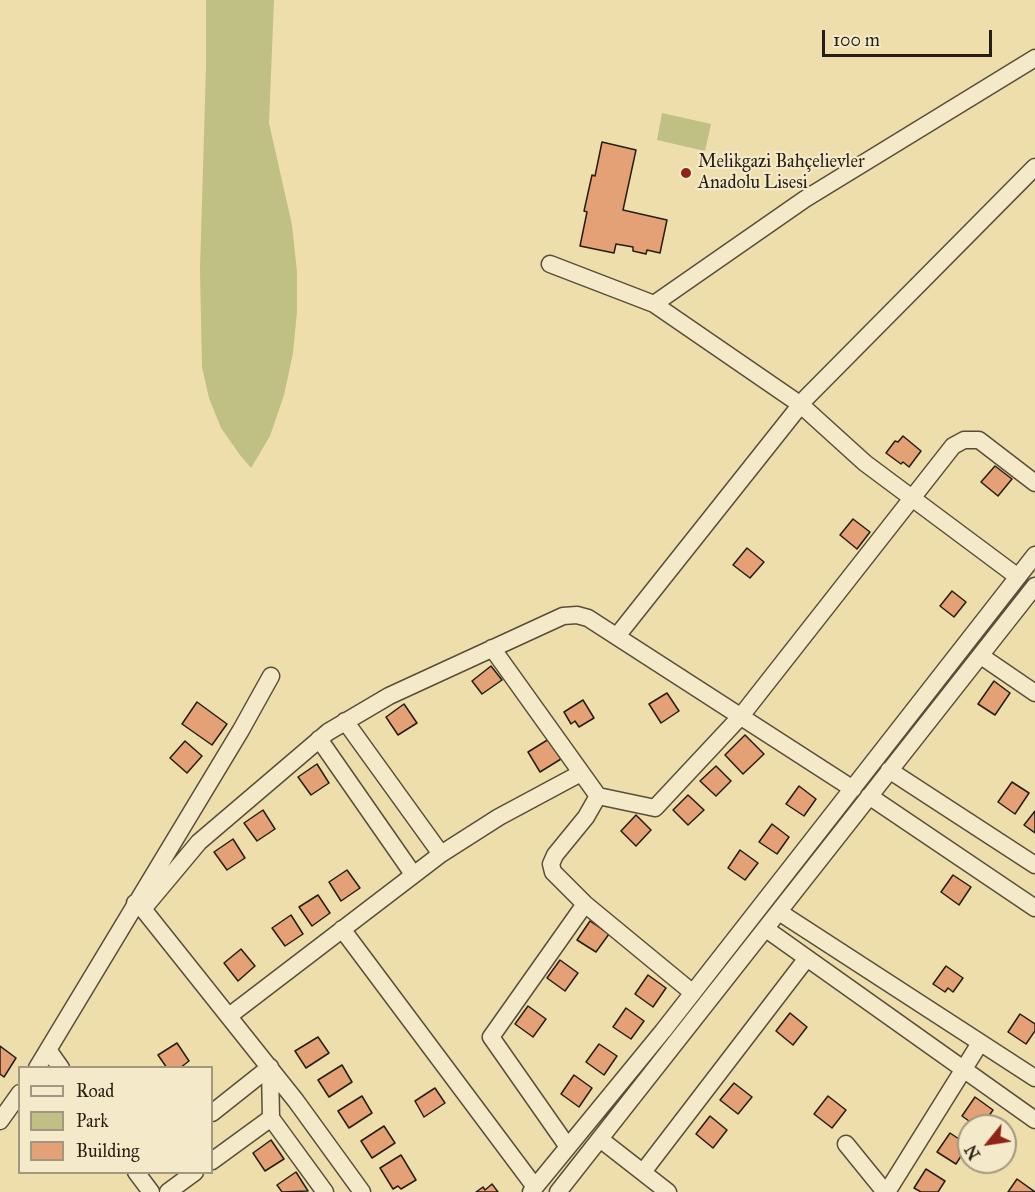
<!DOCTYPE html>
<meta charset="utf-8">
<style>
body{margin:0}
#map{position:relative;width:1035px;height:1192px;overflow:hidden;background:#eedeac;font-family:"IM FELL Great Primer",serif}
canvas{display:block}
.legend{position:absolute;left:18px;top:1066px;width:195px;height:108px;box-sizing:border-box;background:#f4eac9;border:2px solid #a29881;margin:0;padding:8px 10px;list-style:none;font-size:18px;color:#261e14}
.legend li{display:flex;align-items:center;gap:12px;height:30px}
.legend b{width:30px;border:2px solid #a29881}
.north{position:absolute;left:957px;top:1114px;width:60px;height:60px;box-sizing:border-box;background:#f4eac9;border:2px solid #a29881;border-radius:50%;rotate:240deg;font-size:16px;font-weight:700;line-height:24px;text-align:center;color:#261e14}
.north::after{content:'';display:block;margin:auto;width:21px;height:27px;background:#8f2418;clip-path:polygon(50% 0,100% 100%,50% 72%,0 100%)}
.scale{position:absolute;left:822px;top:30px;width:170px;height:27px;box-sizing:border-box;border:3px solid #261e14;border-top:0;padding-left:8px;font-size:18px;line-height:21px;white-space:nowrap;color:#261e14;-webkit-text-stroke:4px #f4eac9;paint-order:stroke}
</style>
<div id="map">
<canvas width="1035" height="1192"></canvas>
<ul class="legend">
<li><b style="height:8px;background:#f4eac9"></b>Road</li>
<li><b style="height:16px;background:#c0bf84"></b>Park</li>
<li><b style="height:16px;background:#e3a175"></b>Building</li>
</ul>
<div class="north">N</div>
<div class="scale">100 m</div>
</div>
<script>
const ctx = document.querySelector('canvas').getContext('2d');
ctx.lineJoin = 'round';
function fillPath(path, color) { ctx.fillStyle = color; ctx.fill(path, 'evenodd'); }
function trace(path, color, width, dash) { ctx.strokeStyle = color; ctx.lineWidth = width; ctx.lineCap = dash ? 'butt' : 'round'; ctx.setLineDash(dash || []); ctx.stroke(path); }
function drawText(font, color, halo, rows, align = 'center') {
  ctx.font = font + ' "IM FELL Great Primer",serif'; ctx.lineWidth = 4.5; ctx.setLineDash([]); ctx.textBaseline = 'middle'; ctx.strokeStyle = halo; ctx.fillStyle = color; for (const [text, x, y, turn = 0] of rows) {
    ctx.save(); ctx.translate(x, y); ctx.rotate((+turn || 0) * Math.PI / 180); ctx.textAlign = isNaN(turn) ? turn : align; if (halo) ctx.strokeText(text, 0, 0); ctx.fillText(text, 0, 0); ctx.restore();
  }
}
fillPath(new Path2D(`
 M206,0h68l-5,123 23,102 5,47v40l-4,41 -9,42 -14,41 -19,32 -11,-13 -19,-27 -12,-30 -7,-31 -2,-98 6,-202z
 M662,113l49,11 -6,27 -48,-11z`), '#c0bf84');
const building = new Path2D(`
 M602,142l34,8 -13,60 44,10 -7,33 -13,-3 -1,4 -13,-3v-4l-17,-3 -2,9 -34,-7 7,-34 -3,-1 8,-36 3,1z
 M903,436l18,15 -12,16 -6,-5 -2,2 -15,-11 9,-12 3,1z
 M995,466l17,13 -14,17 -17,-14z
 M853,519l17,13 -13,17 -17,-14z
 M747,548l17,14 -14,16 -17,-13z
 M952,591l14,11 -12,15 -14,-11z
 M491,666l11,14 -20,14 -10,-13z
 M994,681l16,12 -15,22 -17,-11z
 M667,693l12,18 -18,12 -12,-19z
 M583,700l11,18 -15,9 -4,-6 -4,3 -7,-12z
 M197,702l30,22 -15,21 -30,-21z
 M404,704l13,19 -19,12 -12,-18z
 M745,735l19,19 -21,20 -18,-19z
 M549,739l12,20 -21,13 -12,-20z
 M185,741l17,15 -15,17 -17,-15z
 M317,764l12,19 -18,12 -13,-18z
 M716,766l15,15 -15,15 -16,-15z
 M1012,782l17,11 -14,21 -17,-12z
 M799,786l17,13 -12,17 -18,-12z
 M688,795l16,15 -16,15 -15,-15z
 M263,810l12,19 -18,12 -13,-18z
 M1035,811v22l-11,-8z
 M636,815l15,15 -15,16 -15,-15z
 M772,824l17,13 -12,17 -18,-12z
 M233,839l12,19 -18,12 -13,-18z
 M740,850l18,13 -13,17 -17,-12z
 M347,870l13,18 -19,13 -12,-19z
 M953,875l18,12 -12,18 -18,-13z
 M318,895l12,18 -18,13 -13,-19z
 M291,915l12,19 -18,12 -13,-18z
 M590,921l19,13 -13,18 -19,-12z
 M241,949l14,17 -17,15 -14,-18z
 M560,960l18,13 -13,18 -18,-13z
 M946,966l17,12 -10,14 -5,-4 -3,4 -12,-8z
 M648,975l18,13 -13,19 -18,-13z
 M528,1006l18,13 -13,18 -18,-13z
 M626,1008l18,13 -13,18 -18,-12z
 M790,1013l17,14 -14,18 -17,-14z
 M1020,1014l15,10v7l-9,13 -18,-12z
 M318,1037l11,16 -23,15 -11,-17z
 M177,1043l12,18 -9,7h-13l-9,-13z
 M599,1044l18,12 -13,19 -18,-13z
 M0,1046l16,12 -12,19 -4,-3z
 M342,1065l10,17 -23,15 -11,-17z
 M574,1075l18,13 -13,19 -18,-13z
 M734,1083l18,14 -14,17 -18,-14z
 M435,1088l10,15 -21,14 -9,-16z
 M362,1096l10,17 -23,15 -11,-17z
 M828,1096l18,14 -14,18 -18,-14z
 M975,1097l18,13 -11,16h-6l-14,-10z
 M710,1116l17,14 -14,18 -17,-14z
 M384,1126l11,17 -23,15 -11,-17z
 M950,1133l18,12 -12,19 -19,-12z
 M271,1140l13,19 -19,12 -12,-18z
 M401,1155l15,25 -15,9 -3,-3 -5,3 -13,-21z
 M926,1169l19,12 -7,11h-17l-7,-4z
 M296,1172l12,19 -26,1 -5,-7z
 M1017,1179l18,13h-27z
 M492,1184l6,8h-22l7,-5 2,3z`);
fillPath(building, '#e3a175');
trace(building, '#261e14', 1.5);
const minor = new Path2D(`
 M550,264l104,40 147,101 64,58 153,114
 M654,304l151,-105 230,-141
 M617,636l189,-238 229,-231
 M492,648l106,148 57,12 86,-92 212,-270 11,-6h15l56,43
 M981,656l54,37
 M345,721l96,133
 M319,739l94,135
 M889,770l146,95
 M598,796l-12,21 -31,38 -4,9 2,8 32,32 108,89
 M869,796l166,112
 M135,903l8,6 153,192 66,91
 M143,909l56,-67 129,-110 61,-36 174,-80 14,-1 11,3 265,171
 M779,912l256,166
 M342,929l193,258
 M766,929l269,191
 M229,1016l212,-162 58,-37 82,-44
 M49,1051l12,17
 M270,1067l1,51 54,74
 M37,1068l204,-338 30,-54
 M212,1113l58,-46
 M0,1121l20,-28
 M600,1139l68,53
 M846,1144l39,48
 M568,1147l-77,-110 94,-133
 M212,1161l59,-43
 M136,1172l15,20
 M643,1172l164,-214
 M168,1192l27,-20
 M531,1192l132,-161 372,-476
 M558,1192l477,-606
 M887,1192l93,-149`);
trace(minor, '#584e3a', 19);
trace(minor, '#f4eac9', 16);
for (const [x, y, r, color] of [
 [686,173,6,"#8f2418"]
]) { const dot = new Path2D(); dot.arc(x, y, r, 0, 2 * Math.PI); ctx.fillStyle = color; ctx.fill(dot); trace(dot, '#f4eac9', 2); }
drawText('18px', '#261e14', '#f4eac9', [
 ["Melikgazi Bahçelievler",698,163],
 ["Anadolu Lisesi",698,184]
], 'left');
</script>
